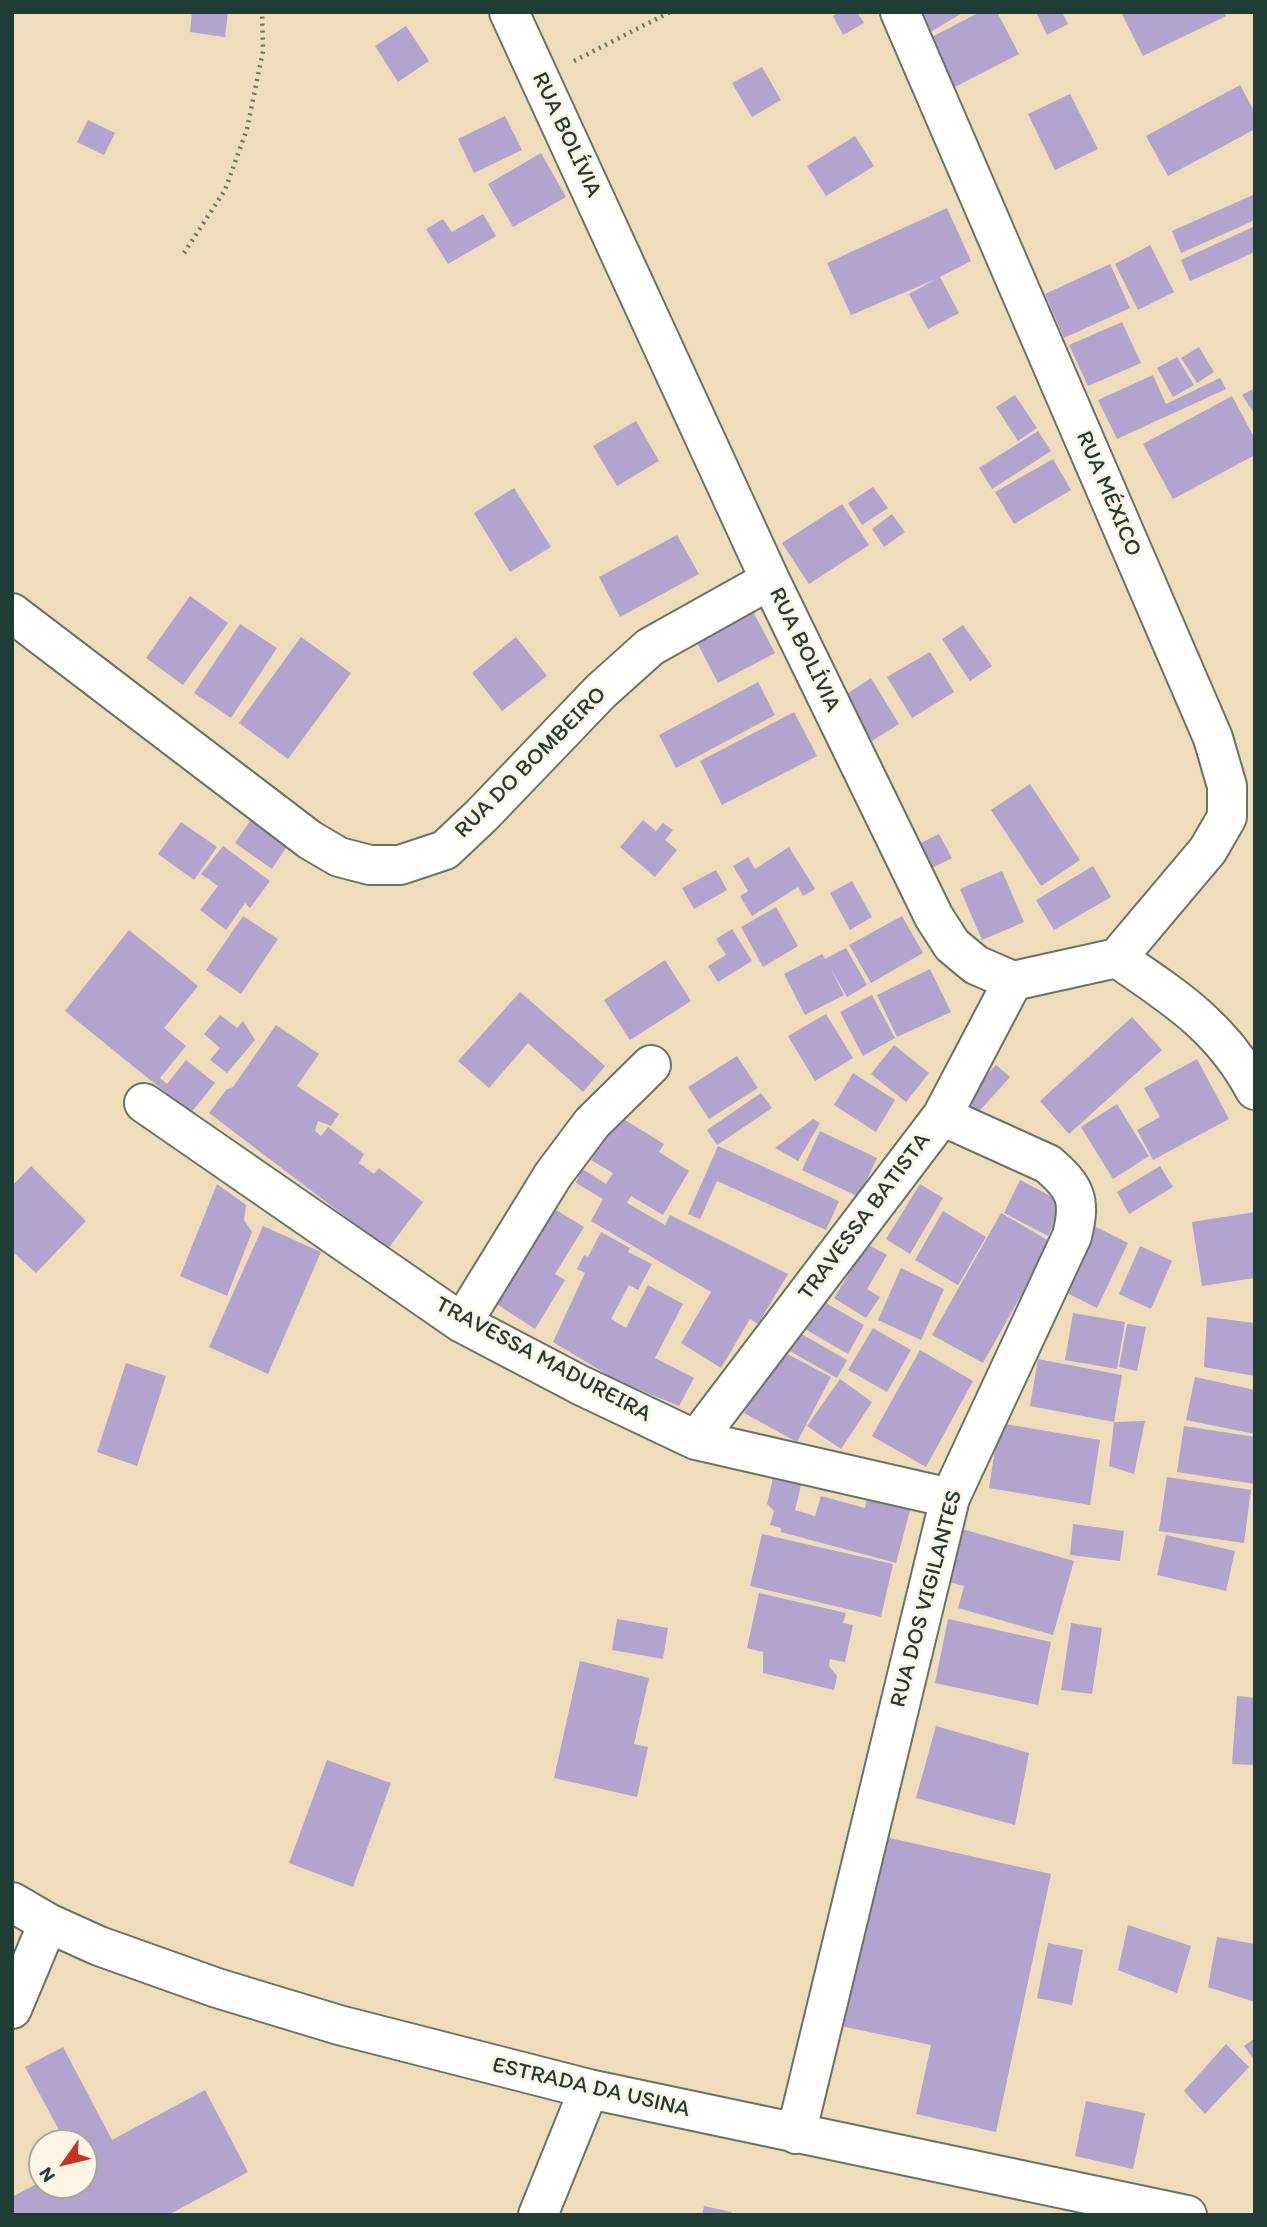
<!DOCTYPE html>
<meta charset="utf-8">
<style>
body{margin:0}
#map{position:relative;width:1267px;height:2227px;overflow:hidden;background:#efdcba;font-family:Itim,sans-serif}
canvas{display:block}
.frame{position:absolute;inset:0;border:14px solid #1f3d34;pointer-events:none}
.north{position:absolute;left:28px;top:2129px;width:70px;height:70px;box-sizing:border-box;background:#fcf5e5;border:2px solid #a4ab9e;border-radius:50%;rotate:236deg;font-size:19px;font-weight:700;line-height:28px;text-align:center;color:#1f3d34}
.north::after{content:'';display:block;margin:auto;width:24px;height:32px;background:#c8321e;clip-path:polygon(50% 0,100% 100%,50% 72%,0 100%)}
</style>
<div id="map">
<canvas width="1267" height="2227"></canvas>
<div class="frame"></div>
<div class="north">N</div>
</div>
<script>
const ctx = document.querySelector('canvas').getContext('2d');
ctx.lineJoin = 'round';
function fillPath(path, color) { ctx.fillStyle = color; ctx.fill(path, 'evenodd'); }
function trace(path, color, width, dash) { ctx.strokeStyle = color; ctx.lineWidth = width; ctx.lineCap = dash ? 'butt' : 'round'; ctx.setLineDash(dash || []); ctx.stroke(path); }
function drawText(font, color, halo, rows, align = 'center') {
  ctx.font = font + ' Itim,sans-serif'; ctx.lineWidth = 6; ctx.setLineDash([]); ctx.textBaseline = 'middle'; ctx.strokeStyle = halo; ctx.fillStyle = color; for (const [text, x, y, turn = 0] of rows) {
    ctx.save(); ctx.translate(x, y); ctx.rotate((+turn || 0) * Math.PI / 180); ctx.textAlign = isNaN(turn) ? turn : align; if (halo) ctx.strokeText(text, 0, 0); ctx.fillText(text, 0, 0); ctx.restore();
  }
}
fillPath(new Path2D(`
 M192,12h36l-3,25 -35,-5z
 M839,12h18l7,11 -21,12 -10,-19z
 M917,12h47l-35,21z
 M980,12h17l22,42 -68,35 -25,-49z
 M1036,12h26l6,12 -21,11z
 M1121,12h103l2,4 -83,40z
 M406,26l23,35 -31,21 -23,-36z
 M762,67l19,33 -29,17 -20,-34z
 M1240,85l15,28v16l-87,47 -22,-40z
 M1070,94l28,55 -43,21 -27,-56z
 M505,116l17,34 -48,23 -16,-34z
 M88,120l27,13 -11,22 -27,-13z
 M855,136l19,30 -48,30 -19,-30z
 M541,153l25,44 -53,30 -25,-43z
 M1255,194v26l-74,33 -9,-22z
 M947,208l24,53 -31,16 19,36 -31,16 -19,-35 27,-15 -85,36 -24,-52z
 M483,214l13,22 -48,28 -22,-35 17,-10 9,13z
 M1255,226v26l-65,29 -9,-21z
 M1150,245l24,47 -36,18 -23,-46z
 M1110,264l20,44 -66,30 -19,-44z
 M1122,322l19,41 -53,23 -19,-41z
 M1199,347l15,25 -17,11 -16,-25z
 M1177,357l17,28 -21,12 -16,-29z
 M1153,375l13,29 54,-26 6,11 -109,50 -19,-39z
 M1255,388v27l-13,-20z
 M1015,395l22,33 -19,13 -22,-34z
 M1232,396l23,43v16l-82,44 -30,-55z
 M636,421l23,40 -42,25 -24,-40z
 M1038,431l13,20 -59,38 -13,-21z
 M1053,459l18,31 -57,34 -19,-32z
 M873,487l15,21 -26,17 -14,-22z
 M514,488l37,59 -41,25 -36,-59z
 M842,504l27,41 -60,39 -27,-41z
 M892,514l13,18 -21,15 -12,-18z
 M677,535l22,39 -79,43 -21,-40z
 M190,596l38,27 -45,62 -37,-27z
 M749,604l26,49 -57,30 -26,-50z
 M240,624l37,24 -46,70 -37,-25z
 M963,625l29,41 -22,15 -28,-42z
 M301,637l50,36 -63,86 -49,-36z
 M516,637l31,39 -45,35 -30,-38z
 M930,652l24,40 -42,26 -25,-41z
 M871,678l28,46 -27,17 -28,-45z
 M758,682l17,33 -99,53 -17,-33z
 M794,712l23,44 -95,49 -22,-44z
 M1030,784l50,76 -39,26 -50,-76z
 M252,818l37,25 -17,26 -37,-26z
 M643,820l13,11 7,-8 10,7 -8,10 12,10 -22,27 -35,-30z
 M181,822l36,25 -23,33 -36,-26z
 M939,834l13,24 -24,12 -13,-24z
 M223,846l47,35 -20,27 -5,-5 -19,27 -26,-20 18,-24 -17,-12z
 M789,847l26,42 -12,7 -5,-9 -46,29 -12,-20 8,-5 -15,-25 15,-9 7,12z
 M1093,866l18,31 -57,33 -18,-30z
 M716,870l11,20 -33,19 -12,-21z
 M1002,871l22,51 -42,18 -22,-51z
 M852,881l20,36 -22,13 -20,-37z
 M776,907l22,39 -35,21 -22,-40z
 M243,916l35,23 -37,55 -35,-24z
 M902,916l21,37 -52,30 -22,-38z
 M732,929l20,32 -34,21 -10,-16 18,-11 -10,-16z
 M129,930l69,56 -34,42 22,18 -26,32 7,6 19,-24 29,23 -24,30 -126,-102z
 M846,948l21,37 -20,12 -16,-28 13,26 -39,20 -21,-41 38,-20 3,5z
 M665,960l26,41 -61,39 -26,-40z
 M930,969l21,43 -54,25 -20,-42z
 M520,992l85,74 -22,26 -55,-49 -39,45 -31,-27z
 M872,995l23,43 -32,18 -23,-44z
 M826,1014l27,44 -38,23 -27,-45z
 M220,1015l17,13 6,-7 12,19 -28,33 -17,-13 10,-12 -16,-14z
 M1132,1017l30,33 -93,84 -29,-33z
 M276,1025l43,29 -22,32 42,28 -8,12 -13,-5 -3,10 6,5 7,-9 36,27 -5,9 15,11 5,-6 44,34 -35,47 -179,-136 17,-23 7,-3z
 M894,1045l35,28 -23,29 -35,-28z
 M737,1056l21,32 -49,31 -21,-32z
 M1197,1059l32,60 -76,41 -16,-30 23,-13 -16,-29z
 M996,1065l14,12 -36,40 -14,-13z
 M853,1073l42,27 -19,32 -42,-27z
 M761,1093l11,15 -55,37 -10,-15z
 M1117,1104l32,52 -36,23 -32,-52z
 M617,1115l47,29 -5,8 30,19 -26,44 -32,-19 -4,7 38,22 5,-10 118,59 -30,50 -8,-5 -29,49 -40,-25 30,-51 -120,-71 12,-22 -27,-16 5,-15 25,16 7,-11 -22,-13z
 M813,1119l7,4 -22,38 -23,-13z
 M820,1131l57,27 -18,39 -57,-27z
 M718,1146l121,55 -13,29 -109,-49 -17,38 -12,-5z
 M31,1166l55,55 -50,52 -24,-22v-65z
 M1160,1166l13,21 -44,27 -12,-22z
 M1020,1180l44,23 -16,33 -44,-23z
 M217,1184l29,21 -2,15 8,12 -25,64 -47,-20z
 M920,1184l23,14 -33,56 -24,-15z
 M548,1205l36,22 -29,47 10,6 -30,49 -46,-30z
 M943,1211l43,26 -28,48 -43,-25z
 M1255,1212v66l-53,8 -10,-64z
 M1001,1213l50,29 -68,121 -51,-28z
 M263,1226l58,26 -53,122 -59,-27z
 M1094,1226l34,17 -31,65 -34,-17z
 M601,1232l29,16 -2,4 24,12 -14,26 -9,-5 -18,34 15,9 22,-43 35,19 -28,54 39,20 -15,28 -63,-26 -63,-38 32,-69 -8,-4 7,-14 4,2z
 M867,1244l20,11 -20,34 13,8 -14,21 -32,-20z
 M1140,1246l32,15 -21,48 -32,-15z
 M901,1268l43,21 -23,51 -43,-20z
 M821,1300l43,25 -16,29 -43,-25z
 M1073,1313l52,9 -8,47 -52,-9z
 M1207,1317l48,6v53l-51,-9z
 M1127,1324l19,3 -9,44 -18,-4z
 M873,1328l38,22 -24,42 -39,-22z
 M798,1332l49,28 -10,18 -49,-28z
 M778,1349l53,28 -34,65 -53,-29z
 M920,1350l53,31 -47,86 -54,-31z
 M1038,1359l84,16 -8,47 -84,-16z
 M126,1363l40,13 -29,90 -40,-14z
 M1195,1377l60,13v44l-69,-14z
 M840,1379l32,23 -31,47 -34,-23z
 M1145,1421l-11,53 -25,-8 5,-44z
 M999,1423l101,17 -10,65 -101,-17z
 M1184,1426l71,11v47l-78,-12z
 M1167,1477l84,13 -7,53 -85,-12z
 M773,1478l28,7 -6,25 20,6 6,-20 44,12 2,-10 43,12 -14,53 -115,-31v-4l-11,-3 4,-14 -7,-7z
 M1073,1524l51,7 -4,30 -50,-6z
 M955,1527l119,34 -21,74 -95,-27 6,-22 -23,-6z
 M762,1534l131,30 -12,53 -131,-31z
 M1166,1535l69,16 -9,40 -69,-16z
 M759,1593l87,20 -3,10 10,2 -8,37 -15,-3 -1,7 8,10 -3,14 -71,-17v-21l-16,-4z
 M617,1619l51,9 -5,31 -51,-9z
 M948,1619l103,23 -13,63 -103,-22z
 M1071,1623l31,5 -10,66 -31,-4z
 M580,1661l69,17 -15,66 14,3 -11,50 -83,-19z
 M1237,1696l18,2v67l-23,-1z
 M936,1726l93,27 -14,72 -99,-27z
 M327,1760l64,23 -38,104 -64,-24z
 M876,1835l175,39 -55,258 -80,-18 15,-69 -95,-20z
 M1128,1925l63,21 -14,47 -59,-23z
 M1217,1937l38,7v58l-47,-15z
 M1048,1943l35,7 -11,55 -35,-7z
 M1255,2038v23l-11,-15z
 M1226,2044l23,23 -44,47 -21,-23z
 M63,2047l49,93 93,-50 43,82 -80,43h-156v-18l30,-16v4h42v-42h-18l-41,-76z
 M1086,2101l59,12 -12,56 -58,-13z
 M704,2206l28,6v3h-30z`), '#b3a3cf');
const minor = new Path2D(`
 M509,12l261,568 164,337 18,28 24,20 37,16 104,-23c57,39 105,69 138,132
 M900,12l313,726 14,48v31l-19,33 -91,108
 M12,613l298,227 29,17 31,8h30l45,-15 37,-35 119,-124 49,-44 120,-67
 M144,1103l318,220 118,62 116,55 254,58
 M462,1323l91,-148 39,-52 59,-58
 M696,1440l246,-324 71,-135
 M12,1902l36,21 51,23 118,42 122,37 250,64 598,126
 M12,2009l36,-86
 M796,2134l154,-636 122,-262c9,-36 4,-48 -24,-72l-106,-48
 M538,2215l51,-126`);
trace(minor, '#687563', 42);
trace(new Path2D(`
 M574,61l96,-49
 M184,253l41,-63 22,-61 16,-78 -1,-39`), '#687563', 4.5, [2, 5]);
trace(minor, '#fff', 38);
drawText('23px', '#1f3d34', '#fcf5e5', [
 ["RUA BOLÍVIA",566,135,65],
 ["RUA MÉXICO",1108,494,67],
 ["RUA BOLÍVIA",804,650,64],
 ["RUA DO BOMBEIRO",531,763,-45],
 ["TRAVESSA BATISTA",865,1217,-53],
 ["TRAVESSA MADUREIRA",543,1360,28],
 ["RUA DOS VIGILANTES",927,1599,-75],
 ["ESTRADA DA USINA",591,2088,13]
]);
</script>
